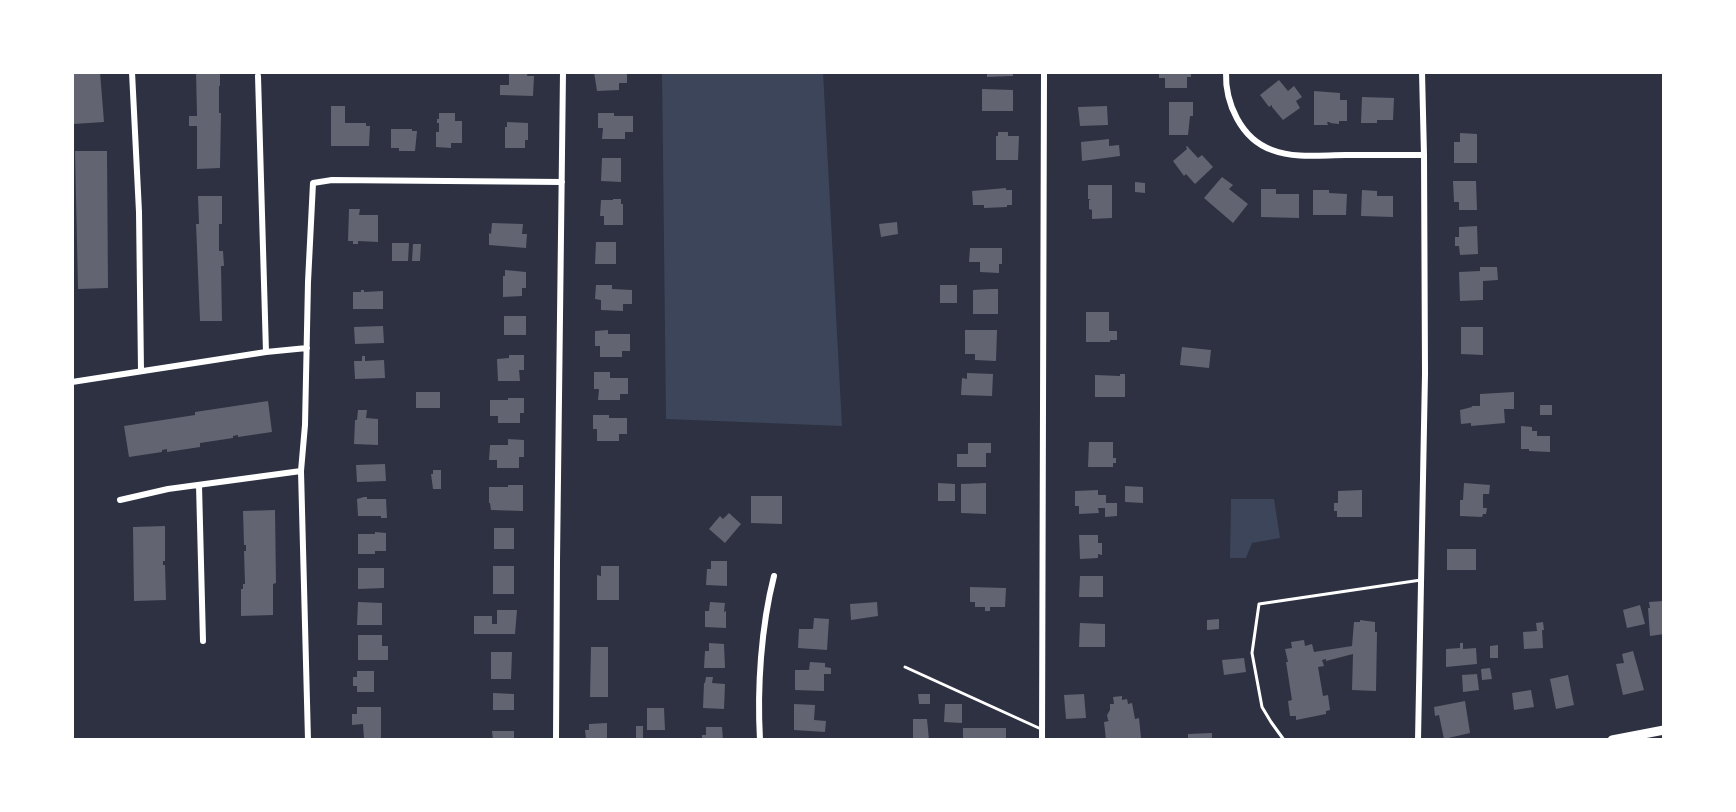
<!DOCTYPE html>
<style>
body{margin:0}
#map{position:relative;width:1736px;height:812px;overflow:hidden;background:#2d3142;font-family:"PT Sans Narrow",sans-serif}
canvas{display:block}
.frame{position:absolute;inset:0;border:74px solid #fff;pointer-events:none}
</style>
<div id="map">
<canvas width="1736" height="812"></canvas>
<div class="frame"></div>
</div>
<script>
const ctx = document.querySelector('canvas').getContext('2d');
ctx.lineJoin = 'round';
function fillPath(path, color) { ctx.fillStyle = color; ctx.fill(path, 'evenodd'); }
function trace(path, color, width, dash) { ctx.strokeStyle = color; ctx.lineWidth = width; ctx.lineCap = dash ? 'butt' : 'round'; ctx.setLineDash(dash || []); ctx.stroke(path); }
fillPath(new Path2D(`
 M662,72h161l19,354 -176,-7z
 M1231,499h43l6,39 -28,5 -6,15h-16z`), '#3c4559');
fillPath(new Path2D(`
 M72,72h28l4,50 -31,2z
 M196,72h24v14h-1v27h2l-1,55 -23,1v-43h-8v-10h8z
 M509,72h19l-1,4h7l-1,20 -33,-1v-10h9z
 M594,72h33v11h-8v7l-22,1z
 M987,72h26v4l-26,1z
 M1159,72h32v5h-4v11h-22v-10h-6z
 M1279,80l9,11 6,-5 8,11 -6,4 4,7 -17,12 -11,-13v-2l-3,2 -9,-12z
 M982,89l31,1v21h-31z
 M1314,91l26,2v7h7v21h-8v3l-9,-1v-1h-3l1,3h-14z
 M1362,97l32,1 -1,22h-16v3h-16z
 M1169,102h24v14h-3l-2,19h-19z
 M331,106h14v17h21v3h4l-1,20h-38z
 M1107,106l1,19 -28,1 -2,-19z
 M439,113h16v8h7v22h-11v5l-15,-1v-15h3v-9h-2v-4h2z
 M598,113h16v3h19v16h-8v7h-23l1,-11h-5z
 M507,122l21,1v17h-3v8h-20v-21h2z
 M391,129h21v2h5l-2,20h-16v-3h-8z
 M998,132h10v4h11l-1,24h-22v-24h2z
 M1460,133l17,1v29h-23v-21h6z
 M1109,139v7l10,-1 1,11 -38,5 -1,-19z
 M1187,146l11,12 4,-3 11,12 -18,17 -9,-10 -2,2 -11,-15 14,-12 -1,-2z
 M75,151h32l1,137 -30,1z
 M602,158h19v24l-20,-1z
 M1222,177l11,8 -4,4 19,15 -15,19 -29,-25z
 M1453,181h23l1,29h-18v-8h-5z
 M1135,182l10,1v10l-10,-1z
 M1088,185h24v33l-20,1v-9l-3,-1v-9l2,-1h-3z
 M1006,188v2h6v15h-5v2l-23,1v-3h-11l-1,-14z
 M1261,189h15v5h23v24l-38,-1z
 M1313,190h16v3l18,1 -1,21h-33z
 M1362,190l15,1v5h16v21l-32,-1z
 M198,196h24v28h-3v27h4l1,15h-3l1,55h-22l-4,-97h3z
 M613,199h8v5h2v21h-19v-9h-4l1,-16h12z
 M349,209h11l-1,6h19v27l-20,-1v3h-5v-3h-5z
 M897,222l1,12 -17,3 -2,-13z
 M492,223l31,1 -1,10h5l-1,14 -37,-3v-12l2,1z
 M1477,226l1,28 -18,1 -1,-9h-4v-9h4v-10z
 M596,242h20v22h-21z
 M392,243h17l-1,18h-16z
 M413,244h8l-1,17h-8z
 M970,248h32v16h-3v9l-19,-1v-10h-11z
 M1480,267h17l1,13 -15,1v19l-23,1 -1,-29 21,-1z
 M505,270l21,2v16h-4v8l-19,1v-21h2z
 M596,285h16v4l20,1v14h-9v7l-22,-1v-10l-6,-1z
 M940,285h17v18h-17z
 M992,289h6v25h-25v-24z
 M361,290h3v2l19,-1v18h-30v-17h8z
 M1086,312h23v19h8v9h-7v2h-24z
 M504,316h22v19h-22z
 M383,326l1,17 -29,1 -1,-17z
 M1461,327h22v28l-22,-1z
 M608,330v4h22v17h-8v6h-22v-11h-5v-15z
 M965,330h32l-1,31 -21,-1v-6h-10z
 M1182,347l29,3 -2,18 -29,-3z
 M509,355h15v15h-5l1,11h-22l-1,-22 12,-1z
 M362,356h3v5l19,-1 1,18 -30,1 -1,-18h8z
 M594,372h16v6h18v16h-8v6h-22l1,-11h-5z
 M967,373l26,1 -1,22 -31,-1 1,-17 5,1z
 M1120,374h5v23h-30v-22l25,1z
 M416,392h24v16h-24z
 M1514,392v17h-10l1,14 -34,3v-3l-10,1 -1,-14 12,-3v-1h8v-12z
 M508,398h16v15h-4v10h-22v-7h-8v-16h18z
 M268,401l4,31 -34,5v-2l-5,1v2l-33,5v4l-33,5v-3l-5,1v2l-33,5 -5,-31 71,-11v-3z
 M1540,405h12v10h-12z
 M358,410h9l-1,8 12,1v26l-24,-1 1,-24h2z
 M593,415h16v3h18v16h-8v7h-22v-12h-4z
 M1521,426l11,1v4h5v5h13v16l-21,-1v-2h-8z
 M508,439l16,1v17h-5v11h-22v-8h-8l1,-15h18z
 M1089,442h24v16h3v5h-3v4h-25z
 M968,443h23v10h-5v14h-29v-13h11z
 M385,464l1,17 -29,1 -1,-17z
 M433,470h8v19h-8l-2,-15h2z
 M938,483l17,1v17h-17z
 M986,483v31l-25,-1v-29z
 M1464,483l26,2 -1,9h-6v14h4l-1,6h-3l-1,3 -22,-1v-16h3z
 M508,485h15v26l-32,-1 -1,-7h-1v-16h19z
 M1125,486l18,1v16l-18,-1z
 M1098,490v5h8v8h11v13l-12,1v-9h-7l1,5 -20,1v-8h-4v-15z
 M1362,490v27h-25v-6h-3v-8h4v-12z
 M751,496h31v28l-31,-1z
 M364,497h3v2h19l1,19h-6v-2h-23l-1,-17z
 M275,510l1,73 -3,1v31l-32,1v-27h2v-5h2l-1,-33h2v-6h-2l-1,-34z
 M729,513l12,11 -16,19 -16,-14 11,-13 3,3z
 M165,526v35h-2v4h2l1,35 -32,1 -1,-74z
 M494,528h20v21h-20z
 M375,532l11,1v18h-11v3h-17v-20h17z
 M1079,535h19v8h4v12l-4,-1v4l-18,1z
 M1447,549h29v21h-29z
 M711,561h16v25l-21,-1 1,-16h4z
 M493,566h21v28h-21z
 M601,566h18v34h-22v-25l4,1z
 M358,568h26v20l-26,1z
 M1080,576h23v21h-24z
 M970,587l36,1 -1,19h-15v4h-5v-4h-10v-5h-5z
 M1663,601l1,33 -14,2 -2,-28h2l-1,-6z
 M358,602l24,1v22h-25z
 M710,602l15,1 -1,9 2,-1v17l-21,-1v-16h4z
 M877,602l1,14 -27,4 -1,-16z
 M1640,605l5,19 -18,4 -4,-18z
 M497,610h20l-2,24h-41v-18h18v8h5z
 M814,618l15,1 -2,31 -29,-2 1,-19h14z
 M1219,619v10l-12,1v-10z
 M1360,620l15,2v10h2l-1,59 -24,-1 1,-36 -27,7v-2l-4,1 2,6 -6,1 5,29 5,-1 2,15 -4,1v3l-30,6v-4h-6l-2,-15 4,-1 -6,-38h2l-3,-13 7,-1 -1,-6 13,-2 1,6 7,-2 2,8 38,-6 2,-24h6z
 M1543,622l1,8h-2l1,18 -19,1 -1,-17 14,-1 -1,-8z
 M1080,623l25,1v23h-26z
 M358,635h24v11h6v14h-30z
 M709,643l15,1 1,24h-21l1,-17h4z
 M1460,643h3v6l13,-1 1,16 -31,3v-18l14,-1z
 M1498,645v13h-8v-12z
 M591,647h17v50h-18z
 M1633,651l11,39 -21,5 -7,-31 8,-1 -2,-9z
 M491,652h21l-1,27h-20z
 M1244,658l2,14 -22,3 -2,-15z
 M810,662l15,1v4l6,1v6h-7v17l-29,-1v-20h14z
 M1490,668l2,11 -10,1 -1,-11z
 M357,671h17v21h-17v-6h-4v-9h4z
 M1477,674l2,16 -16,2 -1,-17z
 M1568,675l6,30 -18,4 -6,-30z
 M706,677h7l-1,6 13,1 -1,25 -21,-1 1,-25h1z
 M1531,690l3,17 -20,3 -2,-17z
 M493,693l21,1v16h-21z
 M918,694h12v10h-11z
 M1084,694l2,24 -20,1 -2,-24z
 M1122,696v4l5,-1 1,5 4,-1 3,16 4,-1 2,20 -35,2 -2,-18 5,-1 -1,-1 -1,-5 3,-5v-6h4l-1,-7z
 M1465,701l5,32 -26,6 -5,-24 -4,1 -1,-9z
 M794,704l21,1 -1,15 12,1 -1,11 -31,-2z
 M945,704h17v19l-18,-1z
 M357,707h24v31l-17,1 -1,-15 -11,1v-11h5z
 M647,708h17l1,22h-18z
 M913,719h14l2,21h-16z
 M607,723v15h6v2l-27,-1 -1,-9h4v-6z
 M636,726h7v14h-7z
 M706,727h16l1,13h-21v-5h4z
 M963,728h43v12h-43z
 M492,731h22v9h-21z
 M1212,733v7h-24v-6z`), '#626471');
trace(new Path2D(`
 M905,667l136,62
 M1284,740l-13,-18 -9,-15 -10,-54 7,-49 162,-24`), '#fff', 3);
trace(new Path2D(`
 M132,72l7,140 2,159
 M1226,72c-1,31 15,67 46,78 23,9 50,5 74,5 26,0 52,0 78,0
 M258,76l8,276
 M72,382l194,-30 41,-4
 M199,485l4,156
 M120,500l48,-11 133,-18
 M308,740l-7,-269 4,-46 3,-143 5,-99 19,-3 230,2
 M556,740l1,-180 6,-488
 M760,740c-3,-52 1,-113 14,-164
 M1042,740l2,-668
 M1418,740l7,-366 -1,-219 -2,-83`), '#fff', 6);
trace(new Path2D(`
 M1612,740l52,-10`), '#fff', 9);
</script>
